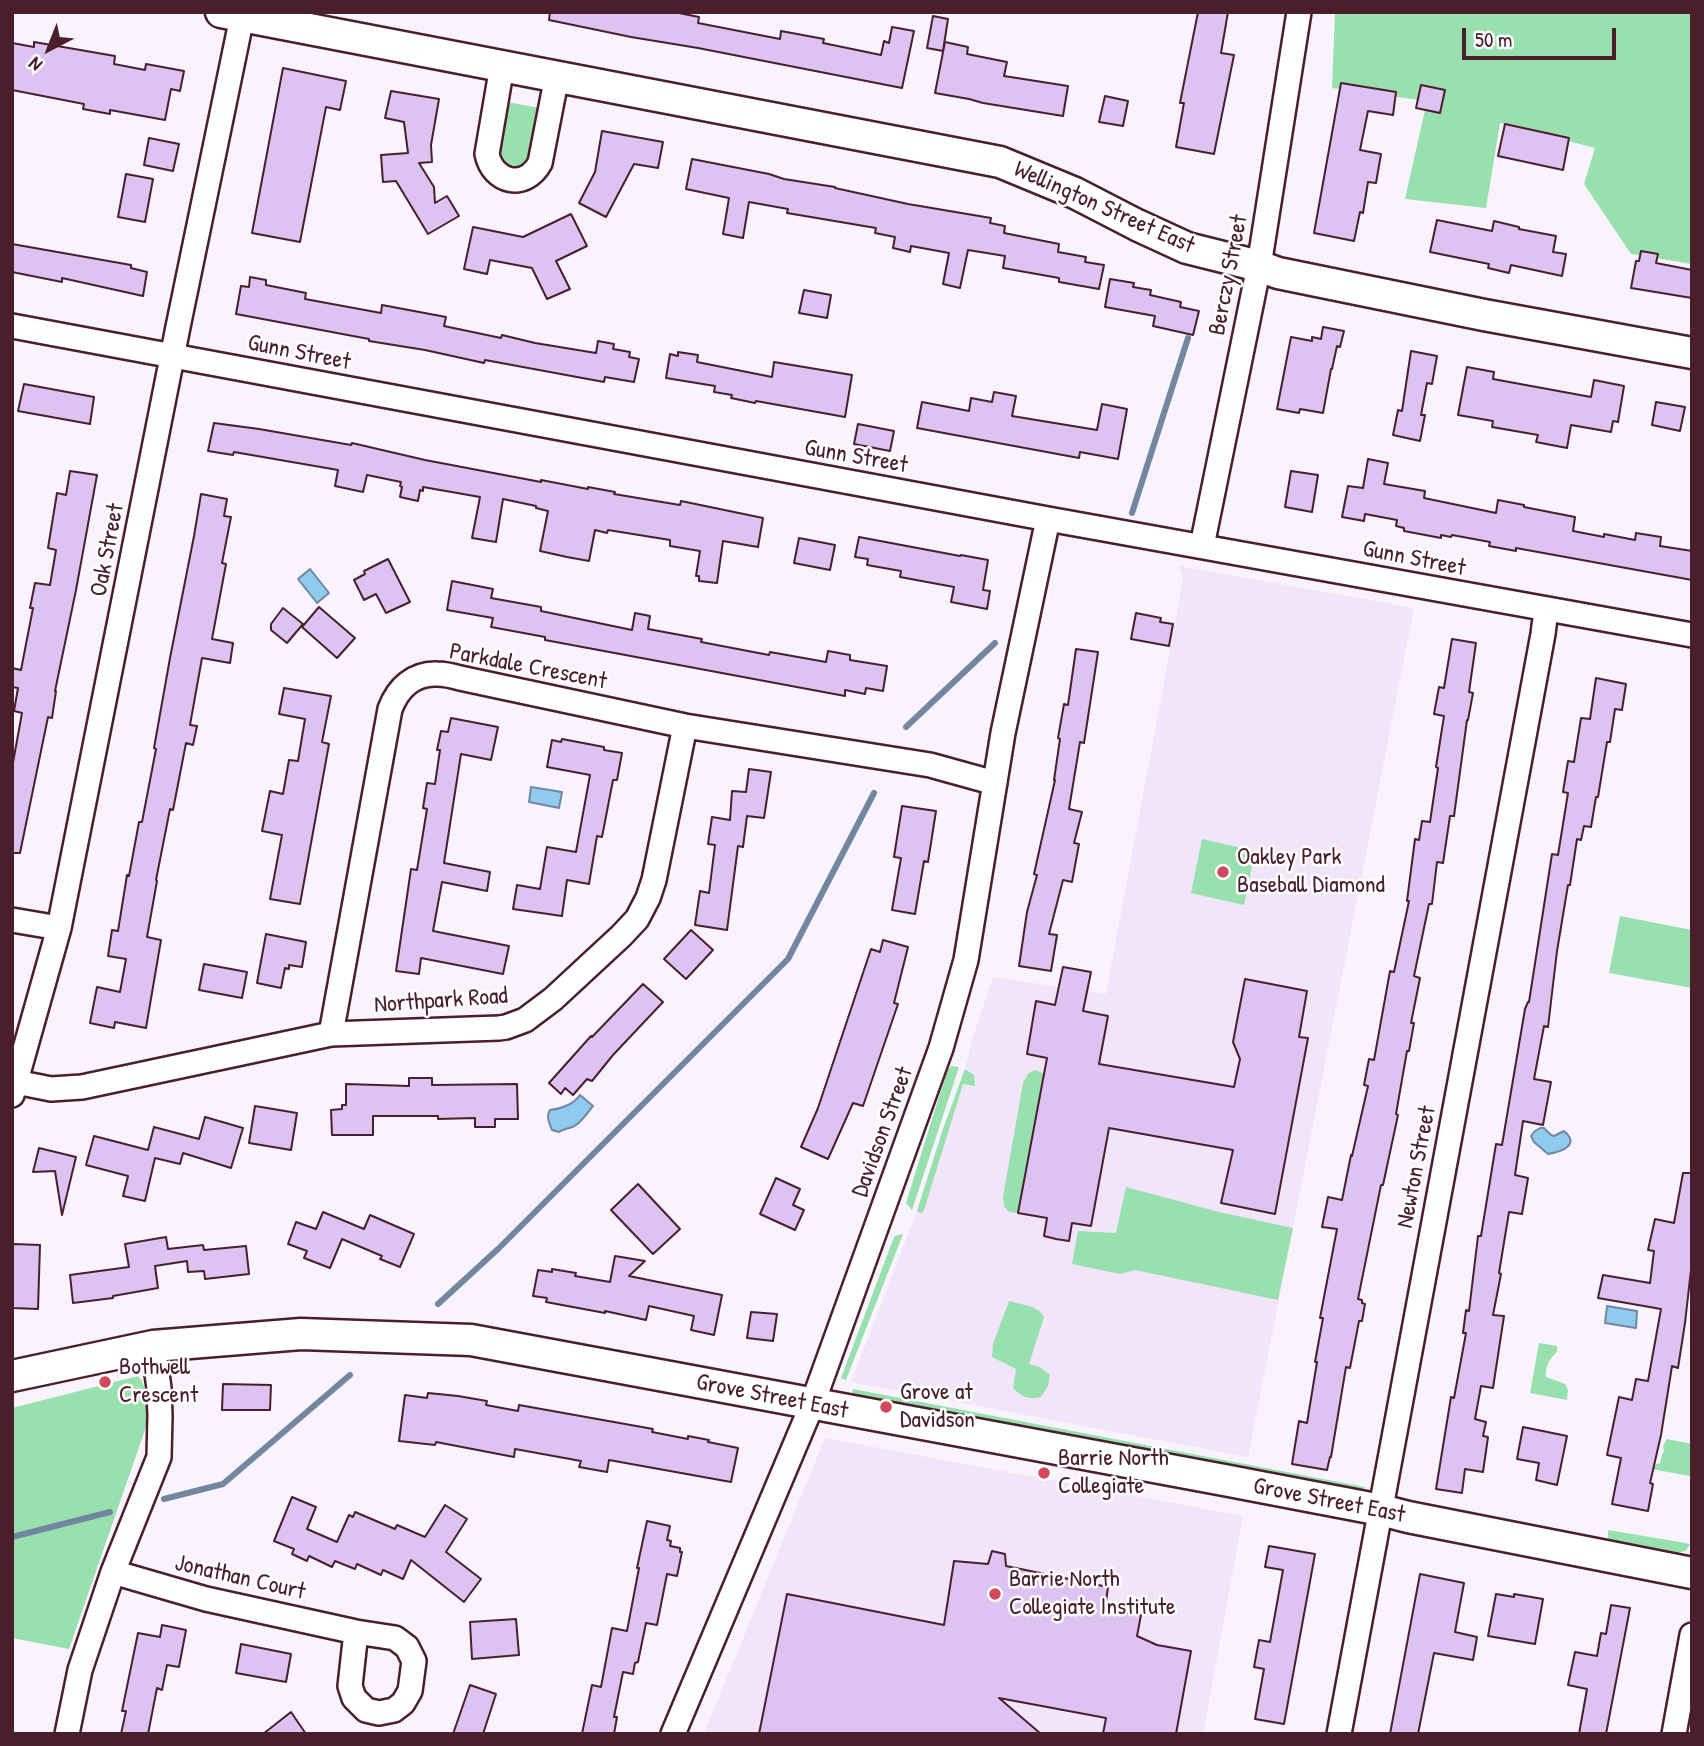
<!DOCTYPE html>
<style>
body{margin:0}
#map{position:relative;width:1704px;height:1746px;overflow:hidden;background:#f8f3fc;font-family:"Patrick Hand",sans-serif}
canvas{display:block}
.frame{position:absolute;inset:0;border:14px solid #4a1f2b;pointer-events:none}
.north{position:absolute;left:14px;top:14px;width:70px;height:70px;-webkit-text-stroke:5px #fff;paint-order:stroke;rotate:222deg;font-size:19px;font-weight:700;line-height:28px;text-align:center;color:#4a1f2b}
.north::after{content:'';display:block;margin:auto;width:24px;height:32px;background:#4a1f2b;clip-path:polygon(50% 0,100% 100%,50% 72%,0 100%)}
.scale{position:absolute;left:1462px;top:28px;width:154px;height:32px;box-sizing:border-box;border:4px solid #4a1f2b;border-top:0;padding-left:9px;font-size:21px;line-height:24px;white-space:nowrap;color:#4a1f2b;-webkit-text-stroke:5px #fff;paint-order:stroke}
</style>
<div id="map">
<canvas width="1704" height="1746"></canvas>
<div class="frame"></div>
<div class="north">N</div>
<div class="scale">50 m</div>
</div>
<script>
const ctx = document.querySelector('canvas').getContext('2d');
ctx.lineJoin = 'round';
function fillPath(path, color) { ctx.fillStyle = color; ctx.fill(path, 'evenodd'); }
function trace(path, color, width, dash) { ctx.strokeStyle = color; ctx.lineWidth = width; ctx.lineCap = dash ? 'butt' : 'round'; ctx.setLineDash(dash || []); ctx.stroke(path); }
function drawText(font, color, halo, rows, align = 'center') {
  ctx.font = font + ' "Patrick Hand",sans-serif'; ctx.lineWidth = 5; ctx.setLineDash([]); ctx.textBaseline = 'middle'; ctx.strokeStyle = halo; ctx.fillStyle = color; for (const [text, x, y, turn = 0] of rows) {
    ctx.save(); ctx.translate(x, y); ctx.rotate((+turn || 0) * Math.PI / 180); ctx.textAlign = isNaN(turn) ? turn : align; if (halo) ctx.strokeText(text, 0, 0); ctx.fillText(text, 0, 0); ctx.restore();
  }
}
fillPath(new Path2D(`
 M1179,566l235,42 -166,849 -397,-75 66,-171 26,-82 22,-60 8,-32 20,-60 113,17 77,-414z
 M825,1438l418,78 -40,218h-499z`), '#f0e5f9');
fillPath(new Path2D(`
 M1335,12h357v252l-61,-10 -47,-70 11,-36 -95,-25 -14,85 -81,-9 22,-98 -95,-13z
 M508,102l31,6 -8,48 -5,6 -8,5c-2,-1 -10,-3 -11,-4 -16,-12 -2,-46 1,-61z
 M1202,839l53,12 -11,54 -53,-12z
 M1620,916l72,14v58l-83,-15z
 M951,1066l8,1 -47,143 -6,-7 41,-132z
 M965,1069l9,6 1,11 -12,-2 -39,126 -3,3 -4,-2 26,-82z
 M1035,1070l9,4 -26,139 -9,-1 -5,-6 -1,-9 20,-114 5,-9z
 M1126,1187l93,25 74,16 -15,72 -143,-30 -15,4 -48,-10 6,-33 38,2z
 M903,1234l-57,146 -5,-2 53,-141 4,-2z
 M1009,1301c12,4 29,4 35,16l-15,47 11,3 10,8 -2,11 -7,11c-13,3 -19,0 -28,-9l3,-19 -24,-12 1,-13z
 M1539,1343l18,3v6c-8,7 -12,15 -11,25l19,7 3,6 -1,10 -37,-7z
 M138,1376c11,12 8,32 9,48l-78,225 -57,-11v-230z
 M853,1389l512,98 -3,4 -511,-94z
 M1667,1439l25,5v21l-2,11 -39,-7v-3l9,-3 2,-8 2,-4 -1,-5z
 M1608,1530l78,13 4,2 -5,6 -13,3 -64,-14z`), '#98e0ae');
const water = new Path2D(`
 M310,569l19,24 -12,10 -19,-24z
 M531,787l31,5 -3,16 -30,-6z
 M580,1095l13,11c-5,6 -11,15 -17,19 -5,4 -12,3 -17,7l-7,-2c-3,-7 -6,-14 -2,-20 11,-1 24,-6 30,-15z
 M1540,1128h4l7,7 3,1 10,-5c17,14 -3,21 -16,23l-14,-12 -3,-6 4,-5z
 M1607,1306l30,5 -1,17 -31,-5z`);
fillPath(water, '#8ecbee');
trace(water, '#7386a0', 2);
trace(new Path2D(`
 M1132,513l56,-175
 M906,727l89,-84
 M438,1304l60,-55 290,-290 86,-166
 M164,1499l59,-15 127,-109
 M12,1537l98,-25`), '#7386a0', 6);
const building = new Path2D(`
 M550,12h124l25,5 -1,6 82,16 1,-8 43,8 -1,4 58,12 3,-14 5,2 3,-16 22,4 -12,57 -204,-40 -67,-11 -82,-17z
 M1198,12h30l-7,41 13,2 -20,99 -38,-7 8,-44h-4z
 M933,16l15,3 -5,32 -16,-3z
 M34,42l81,14 -1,8 31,6 1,-6 38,7 -4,20 -9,-2 -6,31 -55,-10v4l-27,-5 1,-5 -72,-14v-47l22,4z
 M945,42l23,5 -1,7 40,8 -3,14 64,10 -5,30 -80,-13 -14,-4 -34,-6z
 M283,68l63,13 -6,29 -14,-3 -26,135 -48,-9z
 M1341,83l55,9 -3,23 -25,-4 -8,39 21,4 -5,29 -8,-1 -5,31 -3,-1 -6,29 -40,-8z
 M1421,85l24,5 -5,23 -24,-5z
 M391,91l48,8 -8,46 1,17 -13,1 15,24 1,16 12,-7 12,20 -31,18 -32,-53 -13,1 -2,-27 27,-2 -4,-31 -19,-4z
 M1105,96l23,5 -5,25 -24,-4z
 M1505,124l64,14 -6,32 -65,-14z
 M602,131l61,11 -5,26 -24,-4 -28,53 -27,-14 16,-31z
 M149,138l30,6 -6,27 -29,-6z
 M692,159l77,15 15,5 51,8v1l73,16 83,14 -1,5 15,3 -1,7 55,11 -1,8 28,5 -1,5 19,3 -5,24 -40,-7v-4l-56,-10 2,-12 -37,-6 -8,38 -17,-4 6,-31 -38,-7 -1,6 -17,-4 2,-11 -20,-4 1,-5 -89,-15 1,-4 -39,-7 -6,36 -20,-4 6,-36 -43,-9z
 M126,174l27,5 -8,43 -27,-5z
 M571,214l16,32 -31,15 14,28 -23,10 -15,-31 -42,-8 -3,14 -23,-5 9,-42 50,10z
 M1437,220l55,11 2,-10 25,6v2l37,7 -3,16 13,2 -4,22 -51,-11 -2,8 -21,-5 1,-4 -59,-12z
 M12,244l119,21v3l16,4 -4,24 -81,-18v4l-50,-10z
 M1641,251l17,3 -2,9 36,7v28l-61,-10 5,-27h3z
 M250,277l16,3v5l40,8 -1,6 76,14 1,-8 64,12 -2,9 57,12 1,-3 33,8 61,10 2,-12 16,3 -1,5 17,3 -1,5 10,2 -5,23 -29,-5 -1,5 -119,-22 -1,3 -59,-13 -56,-9v-2l-133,-25 5,-28 8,1z
 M1110,279l24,4 -1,4 18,3 -1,5 31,7 -1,5 19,4 -6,24 -40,-9 2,-10 -50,-9z
 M804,290l27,5 -4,23 -28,-5z
 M1323,327l21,4 -4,16 -3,-1 -5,23h-1l-8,44 -23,-4 -1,4 -22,-4 14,-72 21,4v-4l9,2z
 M1411,351l26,5 -5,28 -5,-1 -6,32h4l-5,26 -27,-6 5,-25 4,1z
 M678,352l20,3 -1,7 75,15 2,-15 78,13 -7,42 -89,-16 -1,2 -24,-5 1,-3 -18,-3 1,-6 -49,-8 4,-24 8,2z
 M1467,367l27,5 -1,7 98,18 3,-17 30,6 -6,36 -5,-1 -2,11 -40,-7 -4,23 -31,-6 2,-7 -46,-8 1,-6 -35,-6z
 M24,384l70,13 -4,27 -72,-13z
 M994,392l22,4 -4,20 85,14 5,-26 25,5 -9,50 -38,-7 -1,6 -162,-30 5,-26 47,9 2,-13 21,4z
 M1656,402l29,5 -5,24 -28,-6z
 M214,423l45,6 92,16 1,-2 73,17 116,22v-2l47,9v-2l27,5 -1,2 66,11 1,-4 82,17 -5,29 -35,-6 -6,42 -18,-2v-5h-3l4,-25 -30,-5v-6l-62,-10 -1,3 -12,-3 -6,31 -22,-4 -27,-6 8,-40 -12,-3v-2l-33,-7 -7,43 -24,-4 8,-41 -57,-10v4l-3,-1 -2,11 -18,-4 2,-10 -2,-1 1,-4 -34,-7 -4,17 -28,-6 3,-16 -104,-18 -1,3 -25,-4z
 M858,424l36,7 -4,20 -36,-7z
 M1368,459l20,4 -4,21 41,7 -1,7 72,15 2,-13 26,5v2l51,10 -2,14 31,6v-3l31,6 1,-7 25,4 -1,9 32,5v29l-176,-32v3l-27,-5 1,-4 -38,-7 -1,2 -10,-2v3l-37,-7v-3l-8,-2 1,-6 -32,-6 -1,7 -22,-4 6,-31 15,2z
 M70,471l27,4 -21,115 -21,101h1l-4,27 -4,-1 -28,136h-8v-85l10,-55 -8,-2 4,-23 -6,-1v-19l9,2 12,-62h-3l5,-25 15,2 6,-35 -8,-2 9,-55 9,2z
 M1291,471l27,4 -6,37 -27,-5z
 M201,494l26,5 -3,17 7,1 -9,46 4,1 -14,75 21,4 -3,20 -28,-5 -12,67 7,1 -4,19 -7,-2 -13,67 -3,-1 -14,71 1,1 -10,56 14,3 -15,88 -31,-6 -1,6 -24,-5 7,-36 23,5 6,-33 -18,-3 4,-26 6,1 9,-56 2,1 10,-54h3l14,-73 -2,-1 16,-90 24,-122z
 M859,537l101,19 1,-1 27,5 -5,30 7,1 -3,18 -36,-7 3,-15 -54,-10 1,-6 -34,-6 1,-6 -13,-2z
 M799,538l36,7 -5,25 -36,-7z
 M388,559l22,43 -24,11 -10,-19 -12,6 -10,-20 11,-6 -1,-3z
 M452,581l41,8 -2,9 50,9v4l91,19 3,-17 15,3 -2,13 54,10 -1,3 68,13 1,-3 56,10 2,-11 22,4v5l37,6 -4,25 -17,-3 -1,6 -20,-4v6l-300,-56v-3l-54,-10 2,-9 -46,-8z
 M319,607l36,31 -18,20 -35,-31z
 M283,608l20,16 -16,19 -16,-13v-6z
 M1136,613l25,5 -1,4 13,2 -4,22 -38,-7z
 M1452,639l24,4 -7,49 4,1 -5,27h-1l-13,96h-4l-7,47 -6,-1 -5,42h-3l-15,72 6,2 -9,45h3l-5,28h-2l-11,63 2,1 -15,70h-2l-23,114 4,1v3l3,1 -3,17h-3l-9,47 -4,-1 -15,90h-1l-3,13 -35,-6 7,-43 8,2 10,-61h-2l8,-44h-3l17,-89 -15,-2 6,-30 14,3 9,-45 1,1 16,-70 -4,-1 5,-26 5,1 16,-89 4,1 15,-71h-2l8,-62 4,1 3,-19 8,1 8,-54 -2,-1 8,-51 -10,-2 5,-27 5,1z
 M1076,649l22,3 -14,91 -4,-1 -11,67 13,3 -8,31 5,1 -7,38 -9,-2 -14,54 8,1 -6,36 -32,-5 8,-54 10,-37 -3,-1 21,-94h-1l6,-41 -2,-1 6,-34 4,1z
 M1596,678l30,6 -4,26 -7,-1 -5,33h-3l-9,55h-2l-5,30 -7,-1 -3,14 -4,-1 -7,46h-2l-11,66 -9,76 -4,-1 -10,53 17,3 -8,43 -20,-4 -8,54 13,3 -6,36 -13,-2 -10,61 2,1 -8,41 11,1 -11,72 -12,-2 -6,33 11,3 -3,14 5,1 -5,35 -18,-3 -3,24 -26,-4 15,-92 3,1 12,-65h-3l3,-23 3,1 9,-75h3l15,-92 6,1 23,-136 3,-7h1l23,-148 6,1 10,-62 -5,-1 5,-31 6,1 7,-44 9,1z
 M284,688l47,8 -9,46 7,2 -29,160 -30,-5 12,-64 -20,-4 8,-40 13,3 6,-34 9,1 7,-42 -26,-5z
 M451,718l47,9 -7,33 -30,-6 -17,109 46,9 -3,19 -45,-9 -9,49 76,15 -6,28 -82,-16 -2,16 -23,-3 15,-102 6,1 10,-61 -4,-1 4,-25 8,1 5,-34h-3l4,-19 7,1z
 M562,739l42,8v3l18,3 -5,27h-4l-11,57 -5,-1 -8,48 -22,-4 -5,36 -49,-7 4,-24 23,4 7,-42 29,5 14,-77 -43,-8 5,-27 9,2z
 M749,769l22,3 -7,46 -17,-2 -4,31 -5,-1 -11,84 -32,-5 5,-34 9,2 6,-48 -7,-1 4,-27 18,3 2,-29 14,1z
 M902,806l34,5 -8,51 -4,-1 -9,53 -23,-4 9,-52 -7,-1z
 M691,930l22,20 -27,29 -22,-20z
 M266,934l40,8 -4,25 -13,-2v4l-4,-1 -4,20 -24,-5z
 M883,940l25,7 -14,56 4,1 -35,102 -10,-3 -25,56 -27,-12 17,-39 53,-159 9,3z
 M204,964l43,8 -5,26 -43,-8z
 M1063,967l28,5 -8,39 25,5 -9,48 135,23 6,-28 -7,-17 12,-63 62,12 -8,46 9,1 -33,176 -54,-11 12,-53 -124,-22 -18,98 -19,-3 -3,18 -13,-2 -12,-3 3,-18 -29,-5 29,-155 -20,-4 9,-53 19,4z
 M643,984l20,18 -50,53 -21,26 -5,-2 -14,16 -8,-7 -4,6 -12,-11 42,-47 1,1z
 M409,1078h23v7l85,-1 1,35h-23v8h-20v-9l-37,1v-3h-65v19h-41l-1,-25 11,-1v-4h4v-21l63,2z
 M255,1106l42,7 -6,37 -42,-7z
 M205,1117l38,11 -12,40 -48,-15 -3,11 -25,-6 -10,43 -22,-5 5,-20 -42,-11 8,-29 54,14 6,-23 45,12z
 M39,1148l37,9 -14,58 -7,-44 -22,1z
 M1683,1173h9v88l-7,62 -7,45 -6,-2 -11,69 -11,48 3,1 -5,27 -36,-7 9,-46 -14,-3 12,-58 13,3 4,-21 12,2 13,-72 -63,-11 5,-23 47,8 4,-32 -6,-1 7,-31 19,4z
 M776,1178l24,11 -7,16 11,5 -9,20 -35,-16z
 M638,1184l42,45 -27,25 -42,-44z
 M323,1212l41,17 6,-14 44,19 -14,33 -20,-8 2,-3 -40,-17 -12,29 -26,-10 3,-7 -19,-7 8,-22 20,7z
 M166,1237l2,12 35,-4 1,5 42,-4 3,28 -44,5 -1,-8 -16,1 -1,-11 -32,5 3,22 -45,8v2l-40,5 -3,-28 59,-8 -4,-23z
 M13,1244l27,1 -2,64 -26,-1z
 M615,1256l30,5 -16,15 93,19 -8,40 -23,-5 3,-14 -45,-10 -3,14 -41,-9v2l-59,-11 1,-4 -14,-2 5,-26 14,2v-3l24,4 -1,3 35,6z
 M751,1312l26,2 -4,27 -26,-3z
 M223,1384l48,1 -1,25h-48z
 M428,1393l30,3 29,5 -1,4 32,6 1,-6 134,24 -1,3 36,7v-3l21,4 -1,2 30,6 -7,34 -122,-22 -2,12 -28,-5 2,-6 -66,-12 -1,8 -78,-15 -1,3 -36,-4 6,-46 22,3z
 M1523,1427l44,9 -10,49 -21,-5 3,-17 -22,-4z
 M292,1497l24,10 -9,22 30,13 12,-27 4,2 2,-5 40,17 2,-4 28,12 20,-32 22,14 -21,33 35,27 -17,23 -53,-42 -8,19 -20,-9 -2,5 -24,-11 -2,5 -20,-8 -3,6 -23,-11 -2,5 -15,-7 2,-5 -20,-8z
 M647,1521l23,5 -3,14 4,1 -1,5 10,2v4h2l-5,24 -10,-2 -10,51 -11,-2 -8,39 -3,1 -2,11 -10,-2 -9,45h3l-3,17h-32l10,-49 9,2 11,-59 15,3 12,-63h-2z
 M1269,1546l46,8 -31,170 -29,-5 9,-50 -10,-2 5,-27 11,2 13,-72 -18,-3z
 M992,1551l13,3 1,12 102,21 -3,22 36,6 -4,21 20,9 34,6 -15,83h-73l3,-16 -107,-20 42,36h-282l28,-140 157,31 10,-64 34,3z
 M1420,1574l44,9 -9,49 22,5 -4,23 -39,-7 -16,81h-28z
 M1496,1594l18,3v-3l29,5 -8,45 -47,-8z
 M1611,1605l19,3 -24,126h-27l8,-45 -19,-4 7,-33 22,4 4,-23 5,1z
 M516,1619l3,36 -47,4 -2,-37z
 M162,1625l24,5 -7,37 -12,-2 -5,25 -5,-2 -9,46h-27l5,-23h-4l16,-78 22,4z
 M241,1644l50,10 -5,28 -50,-9z
 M470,1685l26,9 -13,40h-30z
 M291,1712l15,22h-43z`);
fillPath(building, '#dcc3f2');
trace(building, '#4a1f2b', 2);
const minor = new Path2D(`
 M502,66l-15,88c6,29 38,36 53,9l17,-87
 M12,326l1036,193 644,116
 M1202,546l57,-280 40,-254
 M12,920l47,8
 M331,1034l59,-325c8,-21 24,-36 47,-35 8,0 16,2 23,4l225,48 245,39 65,18
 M16,1082l35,7 31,-2 249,-53 168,-6 7,-1 19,-7 28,-21 68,-63 16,-17 11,-21 6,-18 31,-154
 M12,1095l47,-167 119,-601 65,-315
 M113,1572l93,27 150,33 39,6 12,9 7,14 -4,30 -7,12 -9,7 -15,3 -13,-3 -12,-12 -4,-12 6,-54
 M67,1734l13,-64 33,-98 46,-115 1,-41 -1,-28 -6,-42
 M673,1734l139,-329 129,-357 25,-88 37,-227 45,-214
 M1339,1734l204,-1100 3,-24
 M1674,1734l18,-99`);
const tertiary = new Path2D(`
 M221,12l779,150 75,31 62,32 50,23 72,18 19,7 206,42 208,38
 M12,1376l141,-30 148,-12 170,6 753,140 157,30 27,7 284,56`);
trace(minor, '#4a1f2b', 28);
trace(tertiary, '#4a1f2b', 35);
trace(minor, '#fff', 23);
trace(tertiary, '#fff', 30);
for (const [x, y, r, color] of [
 [1223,872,7,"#d1495b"],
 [105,1382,7,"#d1495b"],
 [886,1407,7,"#d1495b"],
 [1044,1473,7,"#d1495b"],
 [995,1594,7,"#d1495b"]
]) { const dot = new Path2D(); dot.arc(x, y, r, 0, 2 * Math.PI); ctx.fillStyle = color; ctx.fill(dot); trace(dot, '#fff', 2.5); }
drawText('24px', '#4a1f2b', '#fff', [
 ["Wellington Street East",1104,208,24],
 ["Berczy Street",1229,275,-79],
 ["Gunn Street",299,353,11],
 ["Gunn Street",856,457,10],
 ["Oak Street",108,550,-79],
 ["Gunn Street",1414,559,11],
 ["Parkdale Crescent",528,667,11],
 ["Northpark Road",441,1001,-4],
 ["Davidson Street",883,1132,-70],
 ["Newton Street",1417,1167,-79],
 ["Grove Street East",772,1397,11],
 ["Grove Street East",1329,1501,11],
 ["Jonathan Court",240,1578,13]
]);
drawText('24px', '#4a1f2b', '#fff', [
 ["Oakley Park",1237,858],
 ["Baseball Diamond",1237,886],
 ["Bothwell",119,1368],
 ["Crescent",119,1396],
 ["Grove at",900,1393],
 ["Davidson",900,1421],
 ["Barrie North",1058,1459],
 ["Collegiate",1058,1487],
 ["Barrie North",1009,1580],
 ["Collegiate Institute",1009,1608]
], 'left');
</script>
